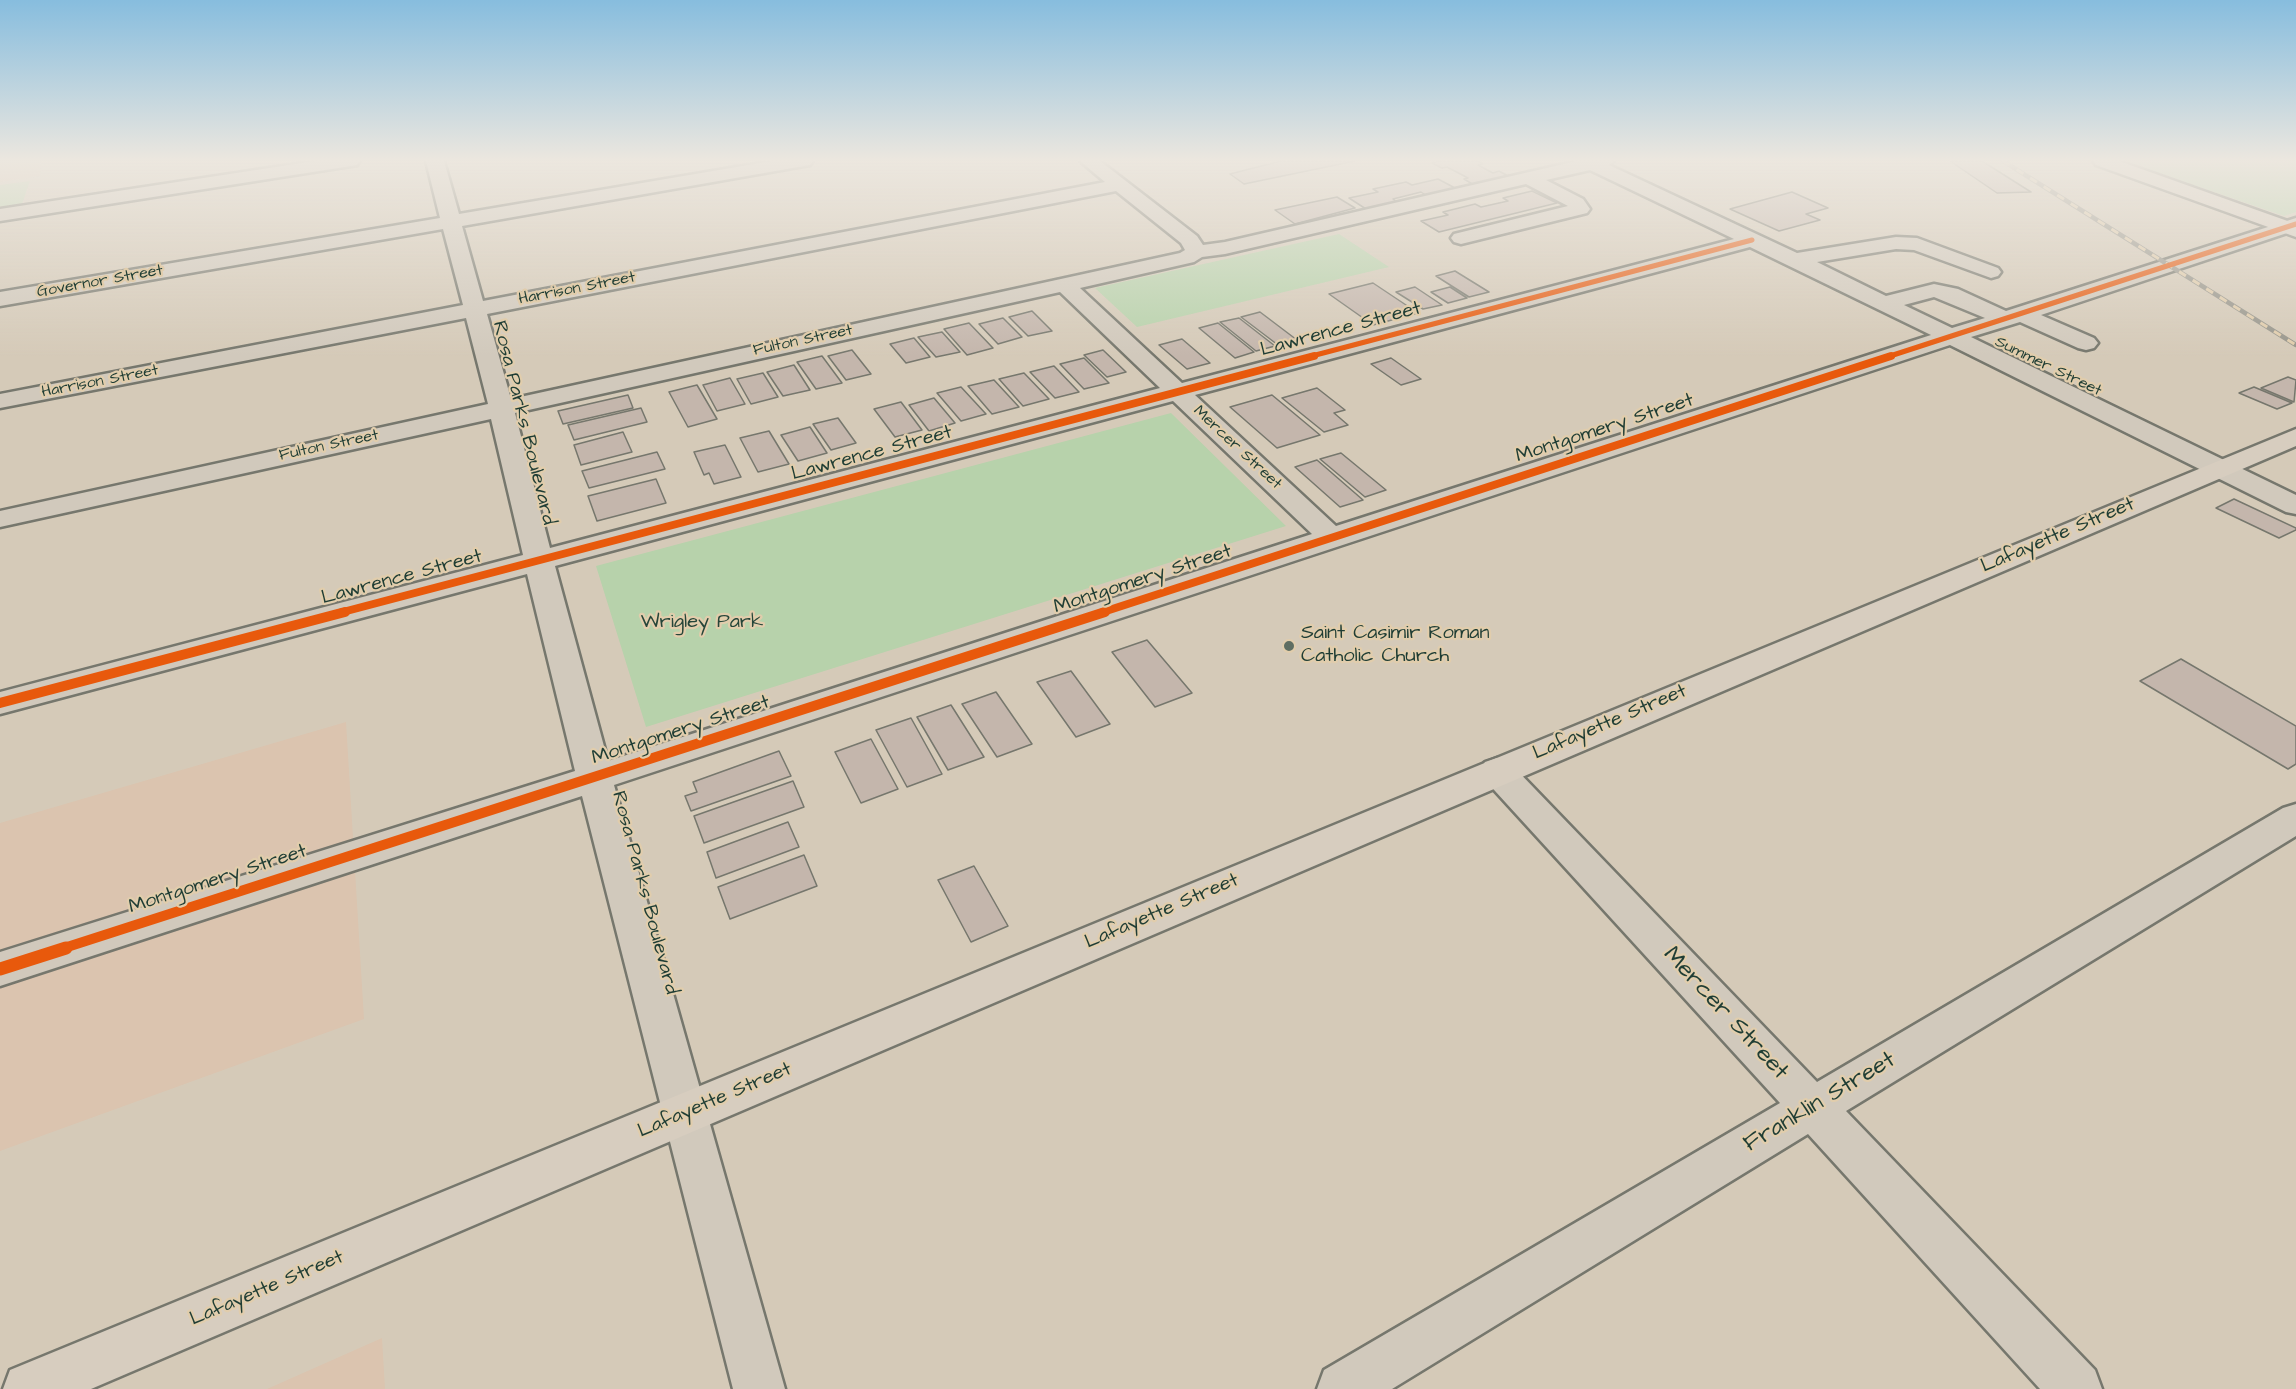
<!DOCTYPE html>
<style>
body{margin:0}
canvas{display:block;background:#d5cab8}
</style>
<canvas width="2296" height="1389"></canvas>
<script>
const ctx = document.querySelector('canvas').getContext('2d');
ctx.lineJoin = 'round';
function fillPath(path, color) { ctx.fillStyle = color; ctx.fill(path, 'evenodd'); }
function trace(path, color, width, dash) { ctx.strokeStyle = color; ctx.lineWidth = width; ctx.lineCap = dash ? 'butt' : 'round'; ctx.setLineDash(dash || []); ctx.stroke(path); }
function drawText(font, color, halo, rows, align = 'center') {
  ctx.font = font + ' "Architects Daughter",sans-serif'; ctx.lineWidth = 4.5; ctx.setLineDash([]); ctx.textBaseline = 'middle'; ctx.strokeStyle = halo; ctx.fillStyle = color; for (const [text, x, y, turn = 0] of rows) {
    ctx.save(); ctx.translate(x, y); ctx.rotate((+turn || 0) * Math.PI / 180); ctx.textAlign = isNaN(turn) ? turn : align; if (halo) ctx.strokeText(text, 0, 0); ctx.fillText(text, 0, 0); ctx.restore();
  }
}
fillPath(new Path2D(`
 M0,161h41l-1,15 -40,6z
 M346,722l18,297 -364,132v-328z
 M382,1338l3,51h-118z`), '#dbc4af');
fillPath(new Path2D(`
 M2123,161h173v51l-12,4z
 M30,181l-8,23 -22,3v-22z
 M1339,234l50,33 -252,60 -42,-39z
 M1171,413l115,113 -640,201 -50,-161z`), '#b7d2ab');
const building = new Path2D(`
 M1281,161h74l-111,23 -14,-10z
 M1440,161h38l5,3 -5,1 15,8 6,-2 11,6 -36,8 -10,-6 4,-1 -21,-11 -5,1 -10,-5z
 M1950,161h32l49,31 -34,1z
 M1438,179l19,10 -30,7 -6,-4 -28,7 4,3 -31,7 -17,-11 29,-6 -5,-3 33,-7 6,3z
 M1532,191l25,12 -118,29 -18,-11 27,-6 -5,-3 32,-8 6,3 27,-6 -5,-3z
 M1792,192l36,16 -22,6 14,6 -41,11 -49,-22z
 M1337,197l18,11 -60,16 -20,-14z
 M1455,271l34,21 -20,5 -33,-21z
 M1373,283l45,30 -45,12 -44,-31z
 M1415,287l27,18 -19,4 -27,-17z
 M1450,287l17,11 -19,5 -17,-11z
 M1032,311l20,20 -24,5 -19,-19z
 M1260,312l37,28 -19,5 -37,-28z
 M1003,318l19,19 -24,7 -19,-20z
 M1239,318l36,28 -19,5 -36,-29z
 M969,323l24,25 -26,7 -23,-26z
 M1218,323l36,29 -19,6 -36,-30z
 M942,332l18,20 -24,5 -18,-20z
 M914,338l16,19 -24,6 -16,-19z
 M1182,339l28,24 -23,6 -28,-24z
 M852,350l19,24 -25,6 -18,-24z
 M1103,350l23,22 -19,5 -23,-22z
 M822,356l20,27 -26,6 -19,-27z
 M1084,358l25,25 -25,6 -24,-25z
 M1391,358l30,21 -20,6 -30,-21z
 M794,365l16,25 -27,6 -16,-24z
 M1054,366l25,26 -24,6 -25,-26z
 M763,373l15,24 -27,7 -14,-25z
 M1024,373l25,26 -26,7 -24,-27z
 M2288,377l8,3 -2,22 -33,-14z
 M730,378l15,26 -28,7 -14,-26z
 M994,380l25,27 -27,7 -24,-28z
 M697,385l20,34 -29,8 -19,-35z
 M961,387l25,27 -25,7 -24,-28z
 M2254,387l38,16 -15,6 -38,-16z
 M1317,388l28,22 -11,3 14,12 -24,7 -42,-34z
 M628,395l5,13 -70,16 -5,-13z
 M1272,395l48,40 -43,13 -47,-41z
 M934,398l21,25 -26,8 -20,-26z
 M901,402l21,28 -27,7 -21,-28z
 M641,408l6,14 -73,18 -6,-15z
 M838,418l18,25 -25,7 -18,-26z
 M810,427l17,26 -29,8 -17,-26z
 M769,431l20,33 -31,8 -18,-34z
 M623,432l9,20 -51,13 -7,-20z
 M725,445l16,32 -27,7 -5,-11 -5,2 -10,-23z
 M657,452l8,17 -76,19 -7,-17z
 M1341,453l45,37 -21,7 -45,-38z
 M1317,460l46,40 -23,7 -45,-40z
 M656,479l10,24 -69,18 -9,-25z
 M2234,499l62,29v2l-17,8 -63,-30z
 M1147,640l45,53 -37,14 -43,-55z
 M2181,659l115,67v38l-8,5 -148,-88z
 M1071,671l39,53 -34,13 -39,-55z
 M996,692l36,52 -35,13 -35,-53z
 M951,705l33,52 -36,13 -31,-53z
 M911,718l31,56 -35,13 -31,-57z
 M871,739l27,50 -37,14 -26,-51z
 M779,751l12,25 -100,35 -6,-15 12,-4 -4,-10z
 M793,781l11,26 -100,36 -10,-27z
 M788,822l11,25 -83,31 -9,-26z
 M804,855l13,31 -87,33 -12,-32z
 M974,866l34,60 -37,16 -33,-62z`);
fillPath(building, '#c4b6ac');
trace(building, '#76776d', 1.5);
const minor = new Path2D(`
 M315,161h45l-3,4 -6,1 -351,55v-12z
 M426,161h18l15,53 313,-53h41l-3,4 -6,1 -342,60 21,75 622,-119 -25,-21h20l97,75 6,9 22,-3 352,-81h37l-5,4 188,88 99,-16 21,1 81,30 3,4 -3,4 -7,2 -77,-28 -18,-1 -79,13 69,34 48,-12 24,5 48,22 290,-93v12l-255,85 53,23 4,5 -4,5 -8,2 -8,-2 -58,-26 -49,15 325,158v19l-10,-2 -336,-167 -1336,440 171,604h-52l-151,-593 -582,190v-34l575,-181 -48,-197 -527,140v-22l523,-137 -32,-136 -491,108v-16l488,-107 -22,-86 -466,90v-14l463,-89 -20,-76 -443,77v-14l440,-74zM1590,170l144,69 -552,144 -102,-95 114,-26 8,-5 23,-3 301,-70 42,22 -114,28 -3,4 3,4 7,2 126,-31 3,-4 -7,-10 -37,-19zM1116,191l65,52 4,7 -5,3 -669,146 -24,-85zM1750,247l181,88 -595,191 -141,-131zM1060,292l100,96 -610,160 -35,-135zM1934,297l51,21 -33,10 -48,-23zM1173,401l139,133 -704,227 -53,-195z
 M1497,758l12,4 308,320 466,-274 13,-4v32l-450,275 249,259 7,19h-62l-232,-255 -416,255h-75l7,-19 456,-267 -295,-323 -6,-9 6,-9z`);
const major = new Path2D(`
 M2093,161h26l177,63v13l-200,-72z
 M2296,429v17l-2205,943h-88l7,-19z`);
trace(minor, '#76776d', 5);
trace(major, '#76776d', 5);
fillPath(minor, '#d1c9bc');
fillPath(major, '#d7cdbf');
const rail = new Path2D(`
 M2003,161l293,184`);
trace(rail, '#97958b', 4.5);
trace(rail, '#e1cdac', 3, [8]);
trace(new Path2D(`
 M1308,357l444,-117
 M1887,357l409,-133`), '#e8590c', 5);
trace(new Path2D(`
 M339,613l975,-257
 M1100,613l791,-257`), '#e8590c', 8);
trace(new Path2D(`
 M0,703l345,-91
 M61,949l1044,-337`), '#e8590c', 10);
trace(new Path2D(`
 M0,969l66,-21`), '#e8590c', 13);
const sky = ctx.createLinearGradient(0, 0, 0, 356);
sky.addColorStop(0, '#87bdde');
sky.addColorStop(0.45, '#ece7df');
sky.addColorStop(1, '#ece7df00');
ctx.fillStyle = sky;
ctx.fillRect(0, 0, 2296, 356);
for (const [x, y, r, color] of [
 [1289,646,6,"#5f6e62"]
]) { const dot = new Path2D(); dot.arc(x, y, r, 0, 2 * Math.PI); ctx.fillStyle = color; ctx.fill(dot); trace(dot, '#e1cdac', 2); }
drawText('16px', '#1f3d34', '#e1cdac', [
 ["Governor Street",100,282,-10],
 ["Harrison Street",577,289,-11],
 ["Fulton Street",803,341,-12],
 ["Summer Street",2048,367,26],
 ["Harrison Street",100,382,-11],
 ["Fulton Street",329,446,-12],
 ["Mercer Street",1237,448,43]
]);
drawText('20px', '#1f3d34', '#e1cdac', [
 ["Lawrence Street",1341,330,-15],
 ["Rosa Parks Boulevard",523,423,76],
 ["Montgomery Street",1605,429,-18],
 ["Lawrence Street",872,454,-15],
 ["Lafayette Street",2058,536,-23],
 ["Lawrence Street",402,578,-15],
 ["Montgomery Street",1143,580,-18],
 ["Lafayette Street",1610,723,-23],
 ["Montgomery Street",681,731,-18],
 ["Montgomery Street",218,880,-18],
 ["Rosa Parks Boulevard",644,893,75],
 ["Lafayette Street",1162,912,-23],
 ["Lafayette Street",715,1101,-23],
 ["Lafayette Street",267,1289,-23]
]);
drawText('20px', '#254539', '#e1cdac', [
 ["Wrigley Park",702,623]
]);
drawText('20px', '#1f3d34', '#e1cdac', [
 ["Saint Casimir Roman",1301,634],
 ["Catholic Church",1301,657]
], 'left');
drawText('24px', '#1f3d34', '#e1cdac', [
 ["Mercer Street",1725,1014,47],
 ["Franklin Street",1820,1103,-31]
]);
</script>
